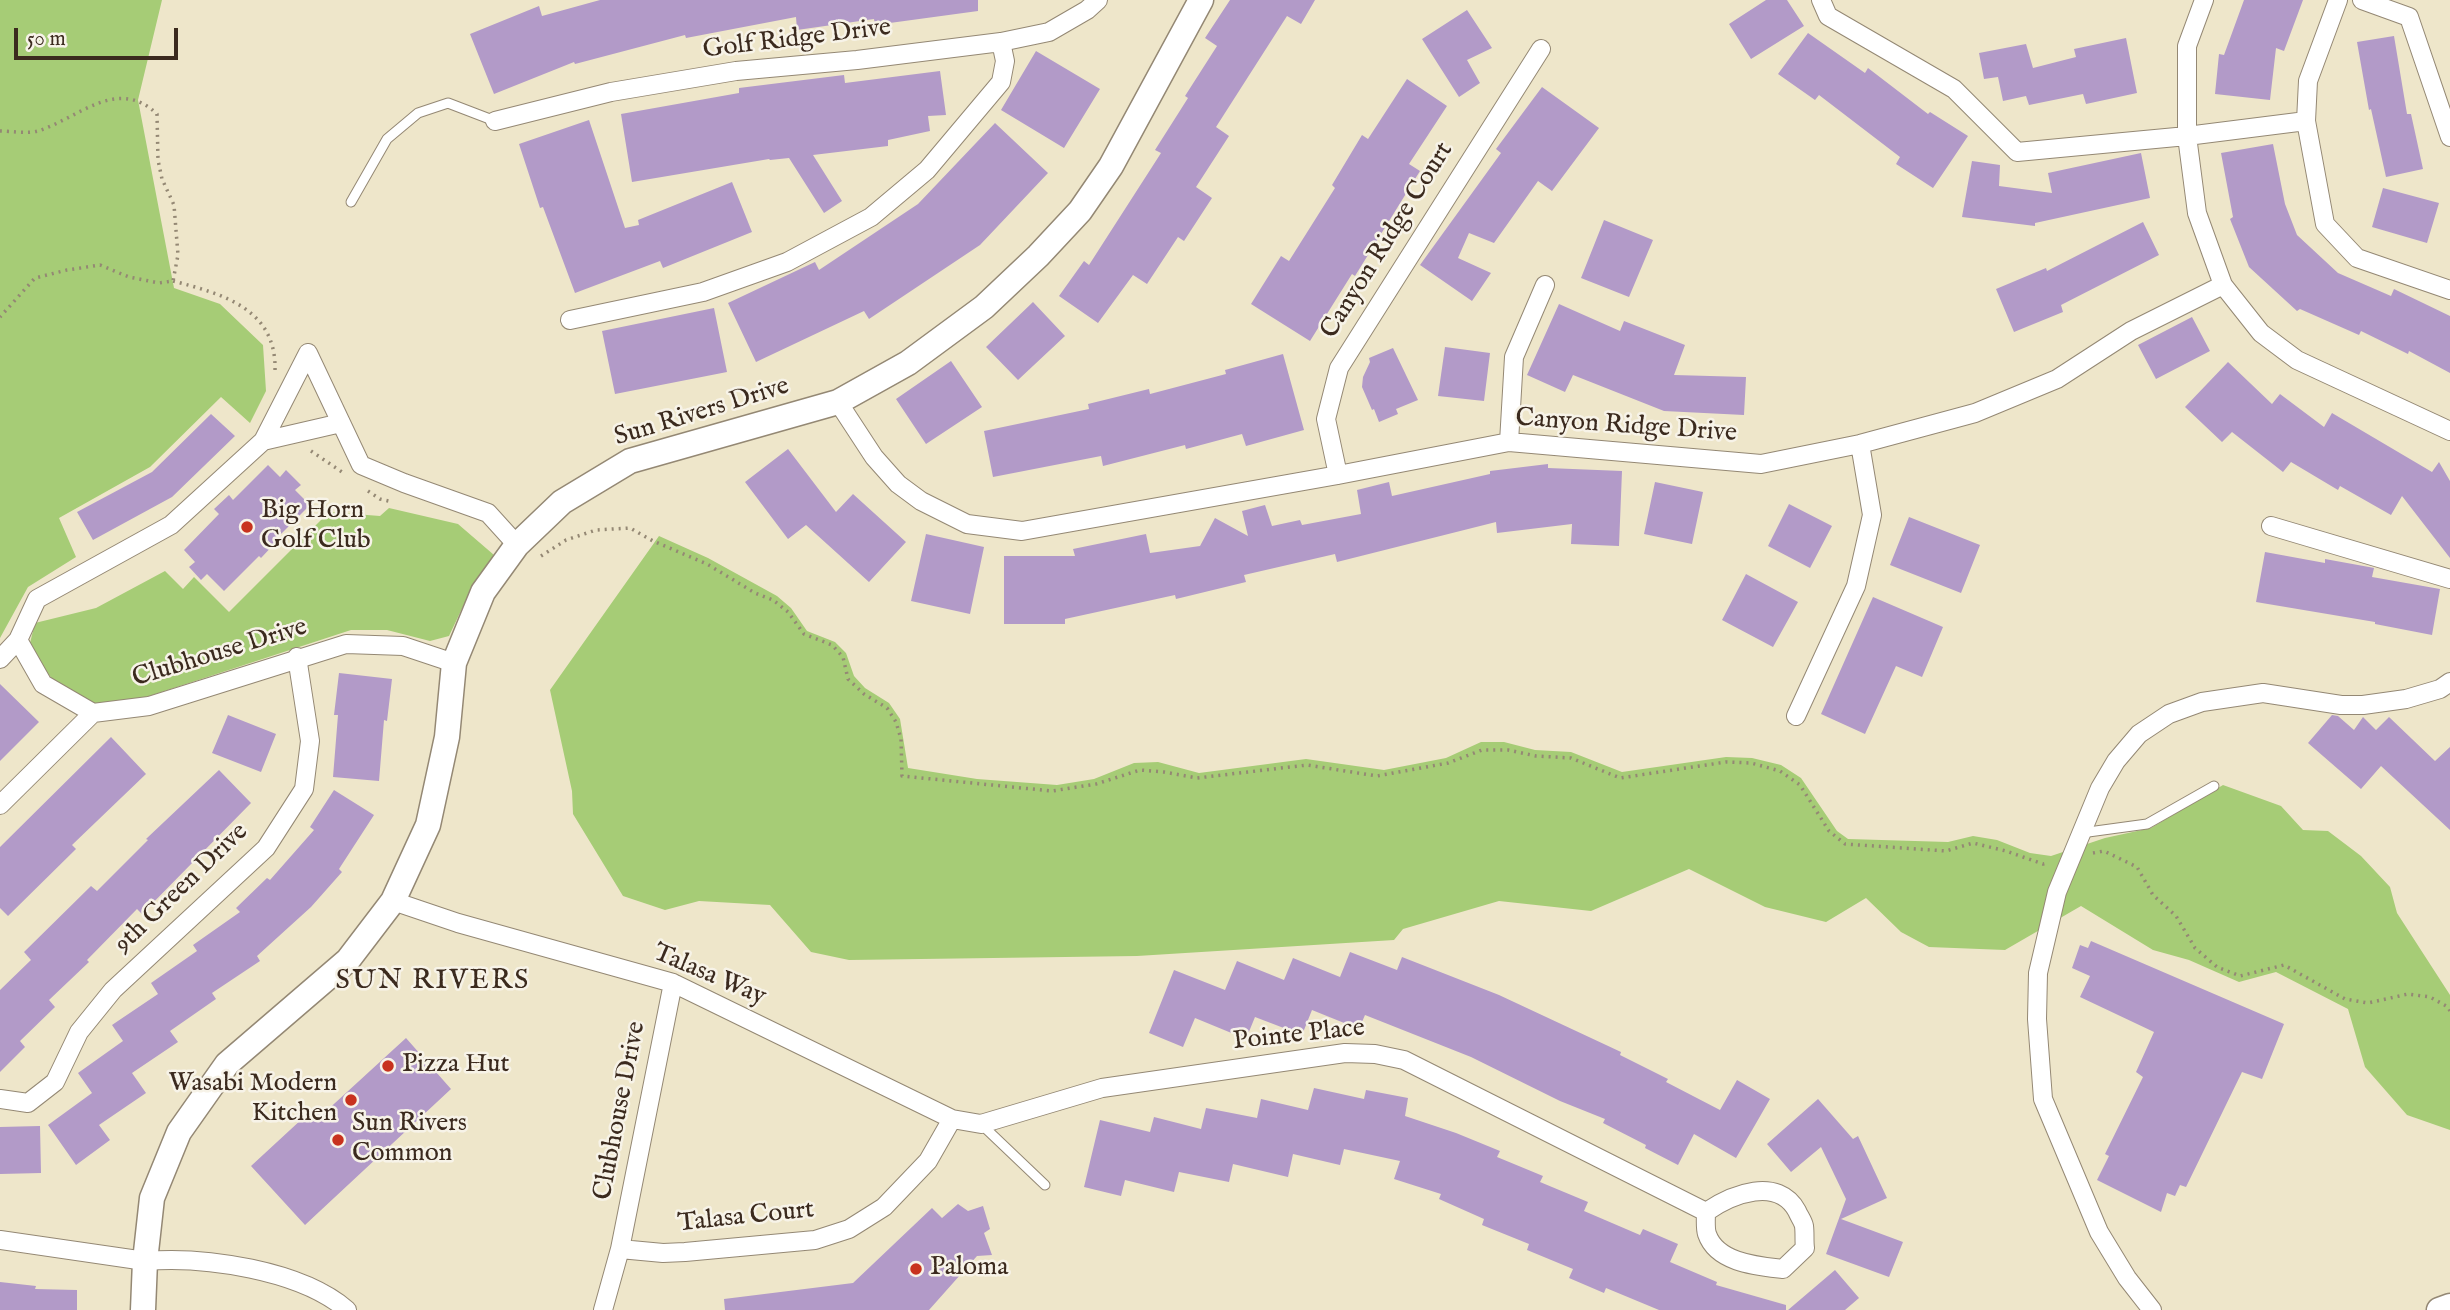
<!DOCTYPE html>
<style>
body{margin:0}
#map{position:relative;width:2450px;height:1310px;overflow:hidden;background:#eee6ca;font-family:"IM FELL English",serif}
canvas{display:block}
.scale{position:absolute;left:14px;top:28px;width:164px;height:32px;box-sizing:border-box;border:4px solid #3b2a1e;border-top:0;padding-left:9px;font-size:21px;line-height:24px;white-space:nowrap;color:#3b2a1e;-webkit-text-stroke:5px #f7f3e8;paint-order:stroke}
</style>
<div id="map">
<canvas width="2450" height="1310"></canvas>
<div class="scale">50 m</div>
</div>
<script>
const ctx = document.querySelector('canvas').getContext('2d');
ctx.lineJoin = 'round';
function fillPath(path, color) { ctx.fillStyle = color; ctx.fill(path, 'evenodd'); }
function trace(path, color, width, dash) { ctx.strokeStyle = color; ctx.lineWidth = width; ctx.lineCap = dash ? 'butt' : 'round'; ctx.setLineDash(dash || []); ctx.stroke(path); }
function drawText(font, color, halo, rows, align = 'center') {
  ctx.font = font + ' "IM FELL English",serif'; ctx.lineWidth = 5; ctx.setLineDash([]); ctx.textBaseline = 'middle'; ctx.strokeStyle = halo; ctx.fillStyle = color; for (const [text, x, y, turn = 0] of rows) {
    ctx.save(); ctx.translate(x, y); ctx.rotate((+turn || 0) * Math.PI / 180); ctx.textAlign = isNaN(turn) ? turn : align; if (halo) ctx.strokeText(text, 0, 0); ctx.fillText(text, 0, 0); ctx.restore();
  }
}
fillPath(new Path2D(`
 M0,0h162l-24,100 36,188 46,16 43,41 3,46 -16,32 -29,-26 -71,70 -91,51 17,39 -48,30 -28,51z
 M389,508l69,16 36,31 -27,43 -18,38 -19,5 -43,-11h-36l-229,75 -29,-2 -34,-16 -21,-25 -8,-19 5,-20 61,-15 69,-37 18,18 11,-12 35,35 100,-100 51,4z
 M659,536l49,22 69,38 14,12 16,23 28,11 11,11 8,23 11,12 24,15 11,16 8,49 69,11 80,6 37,-6 40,-16 24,-1 41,11 107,-14 78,11 62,-12 35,-16h23l31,8 36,2 51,20 104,-15 26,1 29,7 20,13 36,53 11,8 100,3 25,-6 24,4 33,13 21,3 54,-18 46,-10 72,-43 58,21 22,24 25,1 33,25 29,31 7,26 53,82v135l-43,-15 -42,-48 -17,-58 -72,-37 -37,10 -50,-22 -36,-10 -72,-44 -76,44 -76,-3 -28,-15 -35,-34 -40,24 -61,-15 -76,-38 -98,42 -92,-10 -96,28 -9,11 -257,16 -288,4 -38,-8 -41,-47 -71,-4 -34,9 -42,-14 -50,-82 -1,-23 -22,-101z`), '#a6cc76');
fillPath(new Path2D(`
 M600,0h378v11l-103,14 -1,-6 -77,11 -1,-13 -110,21 -1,-3 -110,29 -1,-2 -80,32 -24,-60 69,-28 3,10z
 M1230,0h85l-14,24 -14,-8 -71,111 13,9 -33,51 16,11 -28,43 -6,-4 -31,47 -14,-9 -35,48 -39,-27 25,-35 5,4 72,-112 -6,-3 33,-52 -3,-2 32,-50 -12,-8z
 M1766,0h21l17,26 -53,33 -22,-35z
 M2244,0h59l-19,51 -8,-3 -6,52 -55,-6 4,-40 5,1z
 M1467,10l25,38 -25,12 13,23 -21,14 -37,-58z
 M1808,33l57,40 3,-5 60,46 2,-2 38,24 -35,52 -37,-24 4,-7 -81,-62 -4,5 -37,-26z
 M2394,36l13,78h4l12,55 -37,8 -15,-68 -2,1 -12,-68z
 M2126,38l11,55 -51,11 -3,-10 -54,11 -3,-9 -23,5 -5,-24 -14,2 -5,-26 47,-9 7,24 43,-11 -2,-8z
 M1036,51l64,38 -36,59 -63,-38z
 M940,71l6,44 -18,1 2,15 -42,9v6l-75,9 29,46 -18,12 -35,-55 -19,2 -1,-1 -137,23 -11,-68 118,-21v-5l105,-13 1,8z
 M1407,79l40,27 -38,58 11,7 -65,105 -3,-2 -42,67 -59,-37 30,-48 8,5 46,-73 -3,-3 30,-50 6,4z
 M1542,87l57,41 -47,63 -14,-10 -44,62 -25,-10 -11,25 33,15 -19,28 -52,-36 81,-112 -5,-4z
 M589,120l36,108 14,-3 -1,-5 94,-38 20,50 -89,36 -3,-7 -85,32 -32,-86 -3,1 -21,-64z
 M995,123l53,50 -68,72 -111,74 -5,-8 -108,51 -28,-59 87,-41 4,8 99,-66z
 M2273,144l12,60 12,31 41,38 53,23 3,-7 56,27v57l-41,-22 -1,3 -47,-23 -2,4 -59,-26 -3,2 -48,-44 -19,-48 3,-2 -12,-64z
 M2141,153l9,45 -115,25v3l-73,-9 10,-56 28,4 -1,21 53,7 -4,-20z
 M2383,188l56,15 -12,40 -55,-16z
 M1604,220l49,20 -24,57 -48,-19z
 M2143,222l16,33 -98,50 2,7 -49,20 -18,-43 50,-21 1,3z
 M1033,302l32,34 -47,44 -32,-33z
 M1559,304l61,27 4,-10 61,24 -11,30 72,2 -2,38 -80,-4 -91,-36 -8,17 -38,-17z
 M714,308l13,64 -112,22 -13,-63z
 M2192,317l18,34 -54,28 -18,-34z
 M1445,347l45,6 -6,48 -46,-5z
 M1393,348l25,52 -22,9 2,5 -19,8 -5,-13 -2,1 -10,-23 1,-10 7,-15 -1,-4z
 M1283,354l21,76 -58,16 -4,-12 -56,15 -1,-4 -82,21 -2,-10 -108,21 -9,-46 105,-22 -1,-5 61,-15 1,5 76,-20 -1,-4z
 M951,361l31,46 -56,37 -30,-45z
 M2228,362l44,42 8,-10 44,33 8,-14 100,59 7,-10 11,19v77l-48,-62 -11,19 -51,-29 -2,4 -47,-28 -8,10 -51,-40 -10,10 -37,-35z
 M211,414l24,22 -63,61 -79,43 -16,-28 75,-40z
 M788,449l48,63 17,-18 53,48 -37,40 -63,-57 -18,14 -43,-57z
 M1548,464v4l74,3 -3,75 -48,-2 1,-20 -75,9 -1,-11 -159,40 -2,-8 -91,21 2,7 -70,17 -1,-4 -110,24v5h-61v-68h71l-2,-7 73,-15 4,19 50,-7 15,-28 33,18 -6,-25 23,-6 7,21 28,-6 2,5 59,-11 -4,-24 32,-8 3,14 98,-22v-3z
 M268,465l12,12 6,-7 15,15 -6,5 15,15 -34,34 1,2 -16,17 -2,-2 -35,35 -17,-17 -6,6 -12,-13 6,-5 -11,-12 35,-36 -5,-5 15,-14 4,5z
 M1655,482l48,10 -11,52 -48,-10z
 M1789,504l43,22 -22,42 -42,-22z
 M1909,517l71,28 -19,48 -71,-28z
 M926,534l58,13 -14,67 -59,-13z
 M2265,552l60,11v-4l44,8 5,1 -2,9 68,12 -8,46 -57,-11v-2l-119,-20z
 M1746,574l52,28 -25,45 -51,-27z
 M1873,597l70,30 -21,50 -26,-11 -31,68 -44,-20z
 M339,673l53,6 -5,42 -3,-1 -5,61 -46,-4 5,-62h-4z
 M0,684l39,38 -39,39z
 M228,715l48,19 -15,38 -49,-19z
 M2332,715l6,1 16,14 9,-13 13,13 13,-13 46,44 15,-14v83l-69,-64 -20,23 -53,-46z
 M111,737l35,37 -74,71 4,4 -68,67 -8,-8v-61z
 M219,770l32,33 -109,111 -5,-5 -50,51 2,2 -40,38 6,7 -35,34 5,6 -25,25v-82l31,-30 -7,-8 67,-66 6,5 51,-51 -2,-1z
 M334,790l40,25 -35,54 3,3 -31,35 -54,49 3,5 -48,32 4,6 -46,32 8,11 -46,31 14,20 -47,32 11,15 -34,25 -28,-40 44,-32 -14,-20 45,-32 -11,-16 46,-31 -7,-11 46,-32 -4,-6 47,-33 -4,-4 31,-30 3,2 44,-50 -4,-3z
 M2091,941l193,83 -22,55 -20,-7 -56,115 -6,-2 -5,11 -8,-3 -6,19 -64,-32 12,-24 -4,-2 38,-77 -7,-5 18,-40 -74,-35 10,-21 -18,-8 8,-23 8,3z
 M1350,952l47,18 5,-13 97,38 122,57 -1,3 48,24 -2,3 54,28 17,-30 33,19 -34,59 -42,-24 -16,31 -33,-17 1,-3 -43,-22 2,-4 -45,-18 -89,-44 -106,-42 -6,14 -47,-19 -10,25 -47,-18 -9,22 -51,-21 -12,29 -34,-14 25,-63 51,20 12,-29 47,19 9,-22 47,19z
 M406,1038l45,51 -146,136 -54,-59 65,-60 7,8z
 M1314,1088l50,11 2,-9 42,8 -3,18 51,17 44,18 -3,6 46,19 -3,6 48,20 -4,9 56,24 3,-6 35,15 -8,18 47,20 -1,3 70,20v5h-127l-53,-22 -2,5 -35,-15 4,-9 -46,-19 2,-6 -47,-19 2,-6 -45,-20 2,-5 -47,-15 6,-18 -56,-12 -4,16 -47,-11 -5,23 -55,-13 -4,18 -50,-10 -5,20 -49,-12 -4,16 -37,-9 16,-67 50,12 4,-15 47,12 5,-21 51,10 4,-19 47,11z
 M1818,1099l35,40 5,-3 29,62 -46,21 62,23 -14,35 -63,-23 20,-55 -25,-52 -30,25 -24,-28z
 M40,1126l1,47 -41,1v-47z
 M958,1204l10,7 15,-5 7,23 -6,4 8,22 -15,1 -48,54h-204l-1,-11 129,-16 79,-75 10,10z
 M1835,1270l24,28 -14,12h-57z
 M0,1282l36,4 -1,3 42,1v20h-77z`), '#b29ac8');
const lane = new Path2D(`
 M351,202l36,-63 31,-26 30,-10 47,18
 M2081,833l66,-9 67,-38
 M981,1124l64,61`);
const street = new Path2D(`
 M1821,0l7,16 126,73 63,63 170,-16 119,-15
 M2204,0l-17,46v90l10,77 26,72 38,48 36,27 153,71
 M2338,0l-30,81 -2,40 19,103 32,34 93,32
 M2362,0l47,17 41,120
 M495,121l116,-29 125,-21 121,-11 144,-18 48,-10 38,-22 11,-10
 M570,320l133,-28 84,-30 84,-45 56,-47 74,-88 4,-21 -4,-19
 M308,353l53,112 43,18 84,30 29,32
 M838,402l36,55 24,27 23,17 46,23 55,7 316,-56 171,-33 252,22 99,-20 115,-31 82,-34 74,-48 92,-46
 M263,441l78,-18
 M1509,442l5,-85 31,-72
 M1338,475l-12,-56 13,-51 202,-319
 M2271,526l179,53
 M18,640l25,44 50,29 56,-7 197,-62 57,2 51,17
 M0,659l18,-19 19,-41 134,-74 92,-84 45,-88
 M1796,716l60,-130 16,-71 -12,-71
 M0,805l93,-92
 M393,901l65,22 215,60 279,136 29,5 121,-36 243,-35 30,1 29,6 302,152c0,6 -1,16 1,22 10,29 50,32 76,35l22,-21c-1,-7 0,-15 -1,-22 -1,-5 -5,-10 -7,-15 -19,-35 -65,-17 -91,1
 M0,1099l28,4 27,-21 24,-50 34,-42 153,-142 38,-59 6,-48 -13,-84
 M0,1240l145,21c59,-5 156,9 202,49
 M620,1249l43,4 22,-1 130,-12 34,-11 35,-22 44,-46 24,-42
 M603,1310l17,-61 53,-266
 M2152,1310l-25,-32 -28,-46 -56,-133 -6,-80 1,-46 19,-81 43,-104 16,-27 23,-27 30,-20 33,-12 61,-9 78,12h22l43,-6 34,-10 10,-7`);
const secondary = new Path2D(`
 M143,1310l2,-49 7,-63 27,-66 48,-68 121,-104 45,-59 35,-76 19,-88 7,-74 29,-71 34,-47 45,-43 68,-41 208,-59 70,-39 76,-56 54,-51 42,-45 31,-45 90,-166
 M2439,1310l11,-4`);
trace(lane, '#948874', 11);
trace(street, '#948874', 20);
trace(secondary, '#948874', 27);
trace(new Path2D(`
 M0,131c11,0 27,3 38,0 41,-13 79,-55 119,-17l1,46 4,19 12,26 4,50 -5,26 -14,2 -30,-6 -29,-12 -33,5 -32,8 -35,39
 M173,281c50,13 104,28 102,90
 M311,451l31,21
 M368,491l12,8 13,3
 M541,556l25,-16 30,-10 34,-2 23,13 54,23 48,29 18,7 15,12 16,22 28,11 11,12 5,22 16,15 23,14 9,14 5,17 1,37 150,15 44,-7 44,-14 24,2 33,6 110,-13 70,11 71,-13 34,-13h26l28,6 35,2 49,20 106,-16 25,1 29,8 20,14 29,46 16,13 101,7 27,-8 33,8 37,13 5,-1
 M2093,853l11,-2 33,16 16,28 23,21 19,32 22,19 23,9 44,-11 61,34 23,4 40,-9 22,3 18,10 2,4`), '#948874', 3.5, [2, 5]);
trace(lane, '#fff', 9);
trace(street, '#fff', 18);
trace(secondary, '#fff', 24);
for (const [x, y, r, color] of [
 [247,527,7,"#c8321e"],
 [388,1066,7,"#c8321e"],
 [351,1100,7,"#c8321e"],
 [338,1140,7,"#c8321e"],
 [916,1269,7,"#c8321e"]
]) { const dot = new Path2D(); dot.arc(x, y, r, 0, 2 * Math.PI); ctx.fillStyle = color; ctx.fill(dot); trace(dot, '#f7f3e8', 2.5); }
drawText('26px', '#3b2a1e', '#f7f3e8', [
 ["Golf Ridge Drive",797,40,-7],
 ["Canyon Ridge Court",1388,241,-58],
 ["Sun Rivers Drive",702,413,-17],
 ["Canyon Ridge Drive",1626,427,4],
 ["Clubhouse Drive",220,654,-17],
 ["9th Green Drive",182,889,-44],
 ["Talasa Way",709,976,23],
 ["Pointe Place",1299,1036,-6],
 ["Clubhouse Drive",621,1111,-79],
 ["Talasa Court",746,1218,-6]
]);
drawText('26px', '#3b2a1e', '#f7f3e8', [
 ["Big Horn",261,512],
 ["Golf Club",261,542],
 ["Pizza Hut",402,1066],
 ["Wasabi Modern",337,1085,"right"],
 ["Kitchen",337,1115,"right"],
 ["Sun Rivers",352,1125],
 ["Common",352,1155],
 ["Paloma",930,1269]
], 'left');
ctx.letterSpacing = '2px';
drawText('28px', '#3b2a1e', '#f7f3e8', [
 ["SUN RIVERS",433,982]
]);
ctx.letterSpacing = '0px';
</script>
